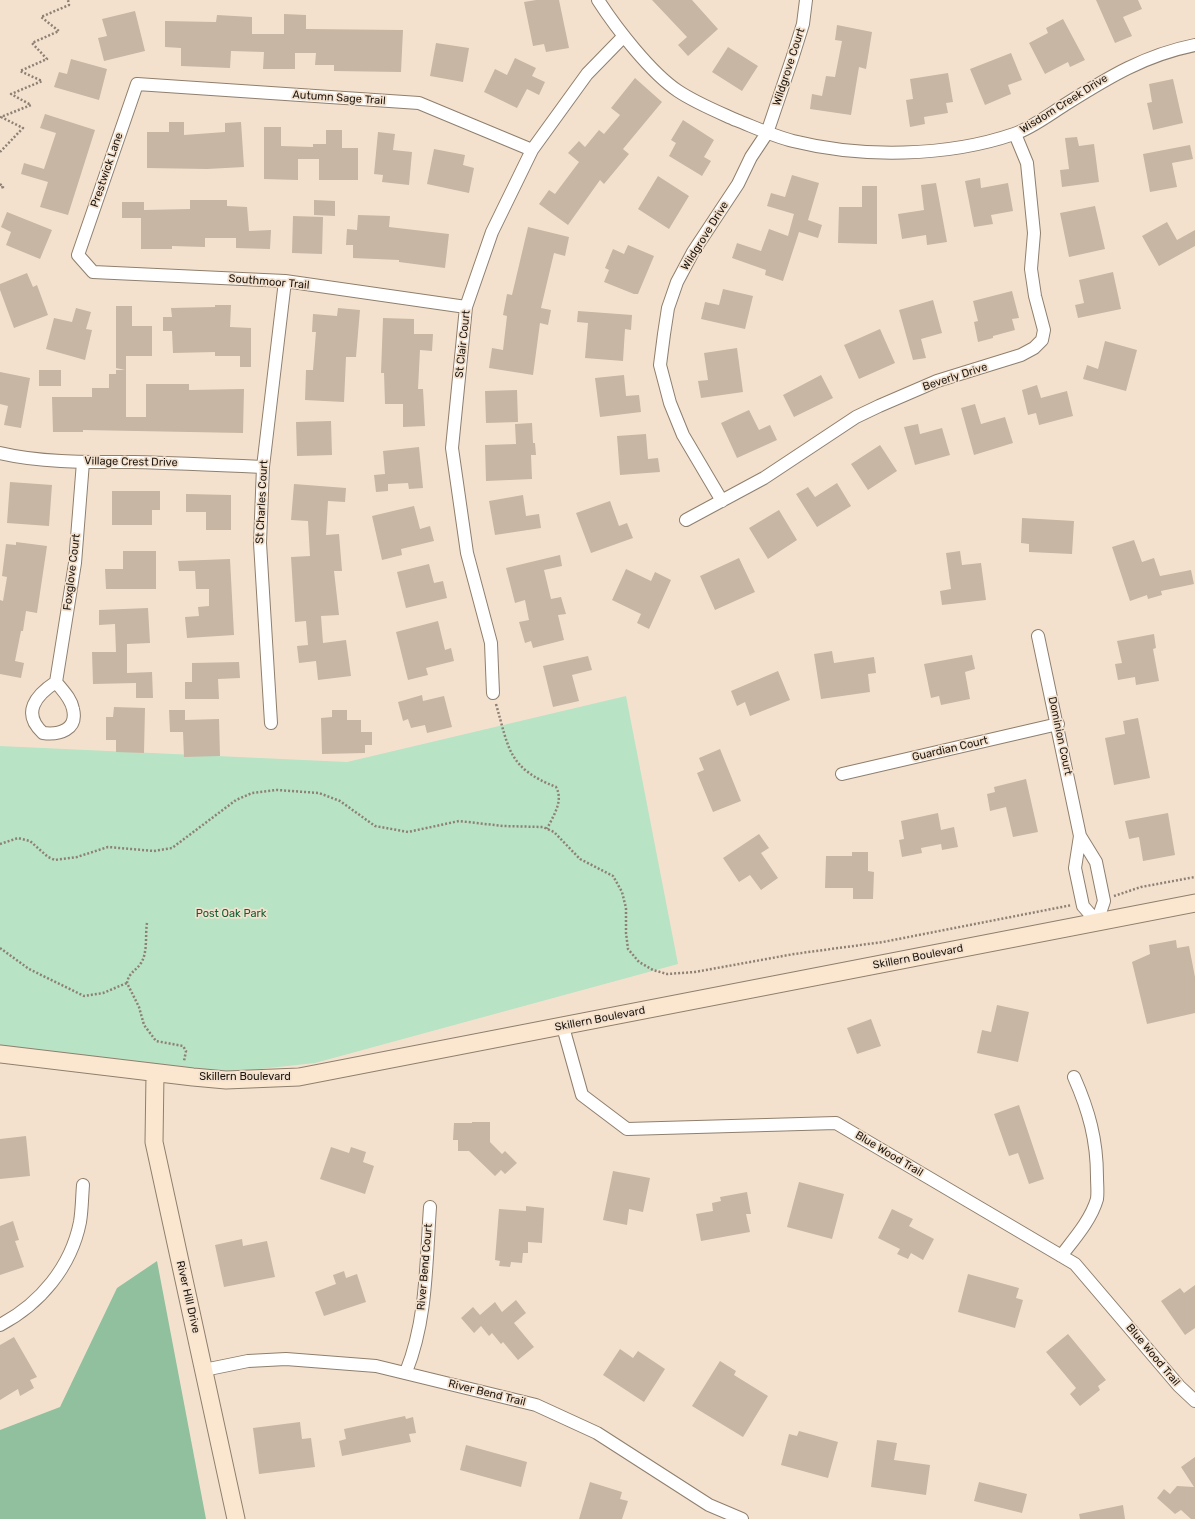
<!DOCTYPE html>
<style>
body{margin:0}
canvas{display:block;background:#f3e1ce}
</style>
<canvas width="1195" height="1519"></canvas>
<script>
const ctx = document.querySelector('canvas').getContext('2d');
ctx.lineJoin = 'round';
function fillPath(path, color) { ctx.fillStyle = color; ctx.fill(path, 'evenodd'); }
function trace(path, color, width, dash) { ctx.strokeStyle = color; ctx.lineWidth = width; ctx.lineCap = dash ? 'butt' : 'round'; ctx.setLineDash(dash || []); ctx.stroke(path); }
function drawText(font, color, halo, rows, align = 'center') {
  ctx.font = font + ' Rubik,sans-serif'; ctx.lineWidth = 3.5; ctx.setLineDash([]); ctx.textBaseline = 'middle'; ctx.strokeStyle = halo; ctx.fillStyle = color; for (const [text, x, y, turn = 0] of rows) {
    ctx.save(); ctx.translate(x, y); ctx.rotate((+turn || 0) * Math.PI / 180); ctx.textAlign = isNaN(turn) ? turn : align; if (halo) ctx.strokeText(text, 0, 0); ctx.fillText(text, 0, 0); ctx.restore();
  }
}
fillPath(new Path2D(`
 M626,696l52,268 -363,99 -83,9 -232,-26v-300l347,16z`), '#b9e3c5');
fillPath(new Path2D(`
 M157,1261l49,258h-206v-89l60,-23 57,-119z`), '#90c09e');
fillPath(new Path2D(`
 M536,0h23l10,48 -23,4 -2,-8 -11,2 -9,-44z
 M652,0h40l26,29 -30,27 -10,-11 9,-8z
 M1096,0h42l4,9 -19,8 9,19 -17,7z
 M135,11l10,40 -41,10 -6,-23 9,-2 -5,-17z
 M284,14l22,1v14l97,1 -2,42 -67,-1v-6h-19l1,-12h-21v16h-32l1,-17 -33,-1 -1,17 -49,-2v-18l-16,-1v-26l51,1 1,-7 35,2v17h32z
 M1063,19l22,41 -15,7 -2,-5 -23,12 -16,-31 19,-10 -2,-5z
 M837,25l35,7 -6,37 -7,-2 -8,48 -41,-6 2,-15 10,2 4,-20 9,1 7,-36 -7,-1z
 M436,43l33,5 -6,34 -33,-6z
 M728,47l30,19 -16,25 -30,-19z
 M1011,53l11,27 -14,5 3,9 -26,11 -15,-36z
 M515,58l21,10 -4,8 13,6 -6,13 -12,-6 -10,19 -33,-16 11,-23 12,6z
 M71,59l36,10 -8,31 -45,-13 5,-15 8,2z
 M948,73l5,29 -7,1 2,10 -24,4 1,7 -15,3 -4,-27 7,-1 -3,-20z
 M635,78l27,24 -39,47 6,5 -25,30 -4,-4 -32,45 -29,-21 10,-14 6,4 24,-32 -11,-9 11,-12 6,6 14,-17 5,4 16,-19 -9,-7z
 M1173,79l10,44 -30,7 -6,-27 5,-1 -3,-18z
 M45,114l50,16 -27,85 -28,-8 8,-25 -27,-8 3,-11 20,6 12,-36 -16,-5z
 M683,120l31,20 -10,17 7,4 -9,15 -33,-20 7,-13 -5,-3z
 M169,122h15v13l41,-3v-9l16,-1 3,45 -37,2 -60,-1v-36h22z
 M264,127h17v19l32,1v-3h13v-14h16v18h16v32h-39v-21h-21v21l-34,-1z
 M378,132l17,2 -2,16 19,2 -3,33 -27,-3 1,-7 -9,-1z
 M1077,137l2,9 15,-2 5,38 -37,5 -2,-17 9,-1 -4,-31z
 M1190,145l3,14 -21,4 5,24 -27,5 -7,-38z
 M434,149l31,6 -2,10 11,3 -5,25 -42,-9z
 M792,175l27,8 -11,37 14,5 -4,13 -19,-6 -16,49 -18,-6 1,-5 -34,-12 5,-15 24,8 8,-22 19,7 6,-22 -27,-8 4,-13 14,4z
 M658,176l31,20 -20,33 -31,-20z
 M980,178l1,10 27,-5 5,28 -22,4 2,9 -19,3 -9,-46z
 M936,183l11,59 -20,3 -1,-10 -24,4 -4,-25 26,-4 -3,-25z
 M862,186h15v58l-39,-1 1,-36h23z
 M190,200h37v6l20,1 2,24 22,-1 -1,19 -34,-1v-10h-31v9l-33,-1v3h-31v-31h-19v-16h22v8l46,-1z
 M314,200l21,1v15l-21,-1z
 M1095,206l10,43 -36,8 -9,-44z
 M7,212l45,18 -12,29 -34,-14 5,-13 -10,-5z
 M358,215l32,1 -1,11 60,7 -4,34 -46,-6v-2l-46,-2v-13h-7l1,-16 10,1z
 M293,216l30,1 -1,37 -30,-1z
 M1167,222l10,18 18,-10v16l-36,20 -17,-30z
 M528,227l41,10 -4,19 -11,-3 -13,55 10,2 -3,15 -8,-2 -7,52 -44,-7 3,-20 11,2 4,-34 -4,-1 4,-21 5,1z
 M628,245l26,11 -16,38h-4l-30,-12 5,-12 -4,-2 8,-19 11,5z
 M1113,272l8,37 -43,9 -3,-13 9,-2 -5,-23z
 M27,273l6,14 4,-2 11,30 -34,13 -14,-38v-6z
 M723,289l30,7 -8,33 -44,-10 4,-17 14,3z
 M1012,291l7,27 -7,1 3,11 -22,6v2l-15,4 -4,-20 4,-1 -5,-20z
 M933,300l9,33 -21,6 5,19 -13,2 -14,-50z
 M215,305h16l-1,22 21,1v39h-11v-11h-25v-4l-42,1 -1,-22h-9v-14h9l-1,-9 44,-1z
 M116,306h16v20h20v30h-26v61h20v-33h43v6l55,-1 -1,44 -160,-3v2h-30l-1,-35h40v-9h17v-14h7v-4h9l-9,-2z
 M76,308l15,4 -5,17 6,1 -7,30 -39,-11 8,-31 18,4z
 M338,308l22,2 -4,47h-10l-2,45 -39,-2 1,-30h7l3,-38h-4l1,-18 24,2z
 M578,311l54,4 -1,15 -6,-1 -2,32 -38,-3 3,-35 -11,-1z
 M383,318l31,1v15h19l-1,17 -12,-1 -2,39h5l2,37 -22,1v-23h-18l-1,-31h-3z
 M880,329l15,34 -36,16 -15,-34z
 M1105,341l32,9 -11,41 -43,-12 4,-14 11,4z
 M737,348l6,44 -42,6 -3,-17 10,-1 -4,-27z
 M39,370h22v16h-22z
 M0,372l30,6 -9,50 -17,-3 4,-19 -8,-2z
 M624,375l2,21 13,-1 2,17 -41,5 -5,-39z
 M821,375l12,23 -39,19 -11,-22z
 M1037,385l4,13 26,-7 6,25 -34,9 -3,-12 -8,2 -6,-25z
 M517,390l1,32 -32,1 -1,-32z
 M975,404l6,20 24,-7 8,26 -39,12 -13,-47z
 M749,410l10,20 11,-5 7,15 -40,18 -16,-35z
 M331,421l1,34 -35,1 -1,-34z
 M532,423l1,20h2l1,12h-5l1,24 -46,2 -1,-36 31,-1 -1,-20z
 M918,424l2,10 22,-6 8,27 -35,10 -11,-38z
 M646,434l2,25 10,-1 2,14 -40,3 -3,-39z
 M880,445l17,26 -29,19 -17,-26z
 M419,447l4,41 -14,1 -1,-6 -20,1v7l-12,1 -2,-17 11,-1 -2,-23z
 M10,482l42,3 -3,41 -42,-3z
 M837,483l14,23 -34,21 -21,-33 12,-7 7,10z
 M294,484l52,4 -1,14 -17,-1 -2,34 13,-1 3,37h-8l5,44 -18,1 2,27 23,-3 5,36 -33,4 -2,-19 -17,2 -2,-17 11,-1 -2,-24 -11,1 -4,-65 19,-1 -2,-35 -17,-1z
 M112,491h48v19h-8v15h-40z
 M186,494l45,1v35h-25v-18h-20z
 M523,495l3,21 13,-2 2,14 -46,7 -6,-34z
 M610,501l9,25 8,-3 6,15 -42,15 -15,-40z
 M414,506l6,23 10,-3 4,15 -33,8 1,6 -20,5 -10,-44z
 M779,510l18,30 -29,19 -19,-31z
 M1022,518l52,3 -2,33 -43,-2v-8l-8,-1z
 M1134,540l8,22 12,-4 6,18 31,-6 3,14 -33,7 1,4 -14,4 -1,-4 -17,6 -18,-54z
 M16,542l31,4 -10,67 -11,-2 -3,20h-2l-6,30 9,2 -3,15 -21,-4v-74l3,1 4,-24 -5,-1 4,-32 10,1z
 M123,551h33v38h-50l-1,-20h18z
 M960,551l2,14 19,-2 5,37 -44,5 -2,-14 11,-2 -5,-36z
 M560,555l2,11 -18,4 7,29 10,-2 5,17 -8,1 6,25 -31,8 -2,-7 -6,2 -6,-21 10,-2 -4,-20 -10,3 -9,-35z
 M739,558l16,34 -40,18 -15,-34z
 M230,559l4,76 -47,3 -2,-21 14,-1 -1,-9 11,-1v-17h-13l-1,-18h-16l-1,-10z
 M429,564l5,19 9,-2 4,17 -41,10 -9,-36z
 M626,569l25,12 4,-9 16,8 -22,49 -12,-6 4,-9 -29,-14z
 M148,608l2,35 -23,1v29l25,-1 1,26h-17v-15l-43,1 -1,-32h24l-1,-28 -16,1v-15z
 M438,621l7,29 6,-2 3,13 -28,7 2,7 -20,5 -12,-48z
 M1154,634l2,14 -3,1 6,32 -23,4 -1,-8 -17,3 -3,-16 7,-1 -5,-22z
 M832,651l2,12 40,-6 2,16 -8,1 2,18 -49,7 -7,-45z
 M972,655l3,14 -10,3 5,27 -29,6 -2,-9 -8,2 -7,-34z
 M588,656l4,14 -20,5 7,26 -26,6 -10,-41z
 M239,662l1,16 -22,1 1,20h-34v-17h7v-19z
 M778,671l12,29 -40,16 -5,-14 -8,4 -6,-15z
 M422,695l1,6 21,-5 8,31 -25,6 -2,-8 -14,3 -3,-9 -5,2 -5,-19z
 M114,707l31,1 -1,45 -28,-1v-12h-10v-23h7z
 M169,710h16v10l34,-1 1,37 -36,1 -1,-25h-13z
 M332,710h15v10h14v12h11v13h-7v8l-43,1 -1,-36 11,-1z
 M1138,718l12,60 -36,7 -9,-47 20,-4 -2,-13z
 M720,749l21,52 -28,11 -16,-39 7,-3 -5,-12z
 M1026,779l12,53 -25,5 -7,-30 -16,4 -3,-17 8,-2 -1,-5z
 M938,813l3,17 13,-3 4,20 -16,3 -1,-6 -20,4 1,5 -20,4 -3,-17 5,-1 -3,-18z
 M1168,813l7,42 -32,6 -4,-24 -10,2 -4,-18z
 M759,834l10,14 -8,5 17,25 -17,12 -11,-15 -11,7 -16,-24z
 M852,852h16v19l6,1 -1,27h-20v-11h-28l1,-32h26z
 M1176,940l1,8 12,-2 6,31v36l-48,11 -15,-62 18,-8 -1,-9z
 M997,1005l32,7 -11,50 -41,-9 5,-23 9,2z
 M871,1019l10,27 -24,8 -10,-26z
 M1019,1105l25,74 -15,5 -11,-31 -9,3 -15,-42z
 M472,1122h18v20l12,12 3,-3 12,12 -12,11 -4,-4 -6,6 -26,-25h-11v-11h-5l1,-17h18z
 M26,1136l4,40 -30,3v-40z
 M331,1147l18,6 2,-6 15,5 -3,10 11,4 -9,28 -45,-15z
 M613,1171l37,7 -7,34 -14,-3 -2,16 -24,-5z
 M799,1182l45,12 -12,45 -45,-12z
 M747,1192l4,22h-5l4,18 -49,9 -5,-27 17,-3 -1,-8 9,-2 -1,-4z
 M526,1206l18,2 -2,35 -14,-1v11h-5l-1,10 -11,-1 -1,5 -11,-1 1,-5 -5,-1 4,-51 27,2z
 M892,1209l21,10 -4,7 25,13 -11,21 -12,-7 -3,6 -11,-5 3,-5 -22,-11z
 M13,1221l6,19 -4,1 9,26 -24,8v-49z
 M242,1239l1,7 24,-5 8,36 -51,10 -9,-42z
 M344,1271l2,7 11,-4 9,28 -42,14 -9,-24 21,-8 -3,-9z
 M968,1274l51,14 -3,10 7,2 -8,28 -57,-16z
 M1195,1285v43l-10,7 -24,-34 19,-13 4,5z
 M516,1300l10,13 -12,10 20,24 -16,13 -15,-18 -2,2 -9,-11 -3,3 -8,-10 -7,7 -13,-15 12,-11 7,8 15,-13 7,10z
 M1068,1334l38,46 -8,6 2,4 -20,16 -10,-12 6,-6 -30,-36z
 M14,1337l23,40 -7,3 4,8 -14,8 -2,-7 -18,11v-55z
 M620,1349l13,9 5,-7 27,18 -21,33 -41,-27z
 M720,1361l16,10 -2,4 34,21 -25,41 -51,-31z
 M405,1416l1,3 7,-2 3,16 -7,1 2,8 -69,14 -3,-15 7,-2 -2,-10z
 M300,1422l2,17 9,-1 4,29 -56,7 -6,-46z
 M799,1431l39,11 -10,36 -47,-13 8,-31 8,2z
 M877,1440l20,3 -3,17 36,5 -4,30 -55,-8z
 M466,1445l61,17 -6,25 -61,-17z
 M1195,1457v62h-4l-10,-9 -6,4 -18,-16 7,-9 6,5 7,-8 17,1 -13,-20z
 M590,1482l32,10 -2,7 8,2 -6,18h-43z
 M979,1482l48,12 -5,19 -48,-12z
 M1123,1505l2,14h-45l-1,-5z`), '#c7b6a3');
const street = new Path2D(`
 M598,0c18,28 53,73 80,91 18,12 38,20 58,29 18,7 37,16 57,21 68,17 154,16 221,-7 18,-6 36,-20 52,-30 43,-27 79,-49 129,-59
 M466,307l-181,-26 -192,-9 -15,-17 59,-171 282,19 113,47
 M0,453c42,10 91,9 134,9 43,1 86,3 129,5
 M722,501l-39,-66 -13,-32 -10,-38 4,-31 4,-26 9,-26 16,-30 45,-68 13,-27 16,-24 26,-77 10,-32 3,-24
 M686,520l78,-42 92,-61 23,-11 58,-25 84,-26 13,-7 8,-8 2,-10 -9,-34 -4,-27 3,-36 -7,-70 -12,-29
 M1038,636l42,200 16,26 8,39 -7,21
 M56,682c6,8 15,16 17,27 5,21 -14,26 -30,24 -22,-20 -7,-38 13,-51l19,-119 8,-101
 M493,693l-2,-50 -24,-90 -15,-105 14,-141 26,-75 40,-82 55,-76 37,-38
 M271,723l-11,-180 3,-76 22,-186
 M842,774l216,-50
 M1080,836l-5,32 8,38 14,16
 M563,1027l19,68 45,34 209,-6 239,141 104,122 16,15
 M1061,1256c13,-17 30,-36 36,-57 1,-7 0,-15 0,-22 0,-37 -8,-66 -23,-100
 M0,1325c40,-21 71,-58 80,-103 2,-12 2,-25 3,-37
 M204,1370l44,-9 38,-2 90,7 160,39 61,28 112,72 33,14
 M406,1372c21,-52 20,-109 24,-165`);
const secondary = new Path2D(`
 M0,1054l193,23 33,3 73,-3 896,-174
 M155,1074l-1,68 82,377`);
trace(street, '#8f7f6d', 14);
trace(secondary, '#8f7f6d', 19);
trace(new Path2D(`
 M0,152l23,-24 -22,-11 30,-12 -20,-11 31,-13 -22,-10 27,-12 -15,-16 27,-12 -18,-14 28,-12 -1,-5
 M0,184l3,3 -3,1
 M496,704c13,45 12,64 60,83 8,14 -3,29 -9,42
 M0,844l18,-6 12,3 18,16 7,3 22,-3 31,-10 46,4 18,-3 64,-48 16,-7 25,-3 42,3 21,8 35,25 33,6 51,-11 44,5 40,1 11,5 26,27 33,17 9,16 4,16v25l2,16 11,13 14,8 14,4 28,-2 99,-18 89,-12 189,-37
 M1114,896l27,-9 54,-10
 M147,923c-2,12 1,29 -6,40 -5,8 -12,9 -14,20l12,24 5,18 12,16 27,5 3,5 -2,10
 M0,948l29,21 55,27 19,-3 24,-10`), '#8e8174', 2.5, [2, 2]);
trace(street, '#fff', 12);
trace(secondary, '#fbe7d0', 17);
drawText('11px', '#1d1710', '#f3e1ce', [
 ["Wildgrove Court",789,67,-72],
 ["Autumn Sage Trail",339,98,4],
 ["Wisdom Creek Drive",1064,104,-32],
 ["Prestwick Lane",107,170,-71],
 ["Wildgrove Drive",705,236,-58],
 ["Southmoor Trail",269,282,5],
 ["St Clair Court",463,344,-84],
 ["Beverly Drive",955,377,-18],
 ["Village Crest Drive",131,462,1],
 ["St Charles Court",262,502,-87],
 ["Foxglove Court",72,572,-83],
 ["Dominion Court",1060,736,78],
 ["Guardian Court",950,749,-13],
 ["Skillern Boulevard",918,957,-11],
 ["Skillern Boulevard",600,1019,-11],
 ["Skillern Boulevard",245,1077],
 ["Blue Wood Trail",889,1154,31],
 ["River Bend Court",425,1267,-85],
 ["River Hill Drive",188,1297,77],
 ["Blue Wood Trail",1153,1355,50],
 ["River Bend Trail",487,1393,14]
]);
drawText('11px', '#105e35', '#f3e1ce', [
 ["Post Oak Park",231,914]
]);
</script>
